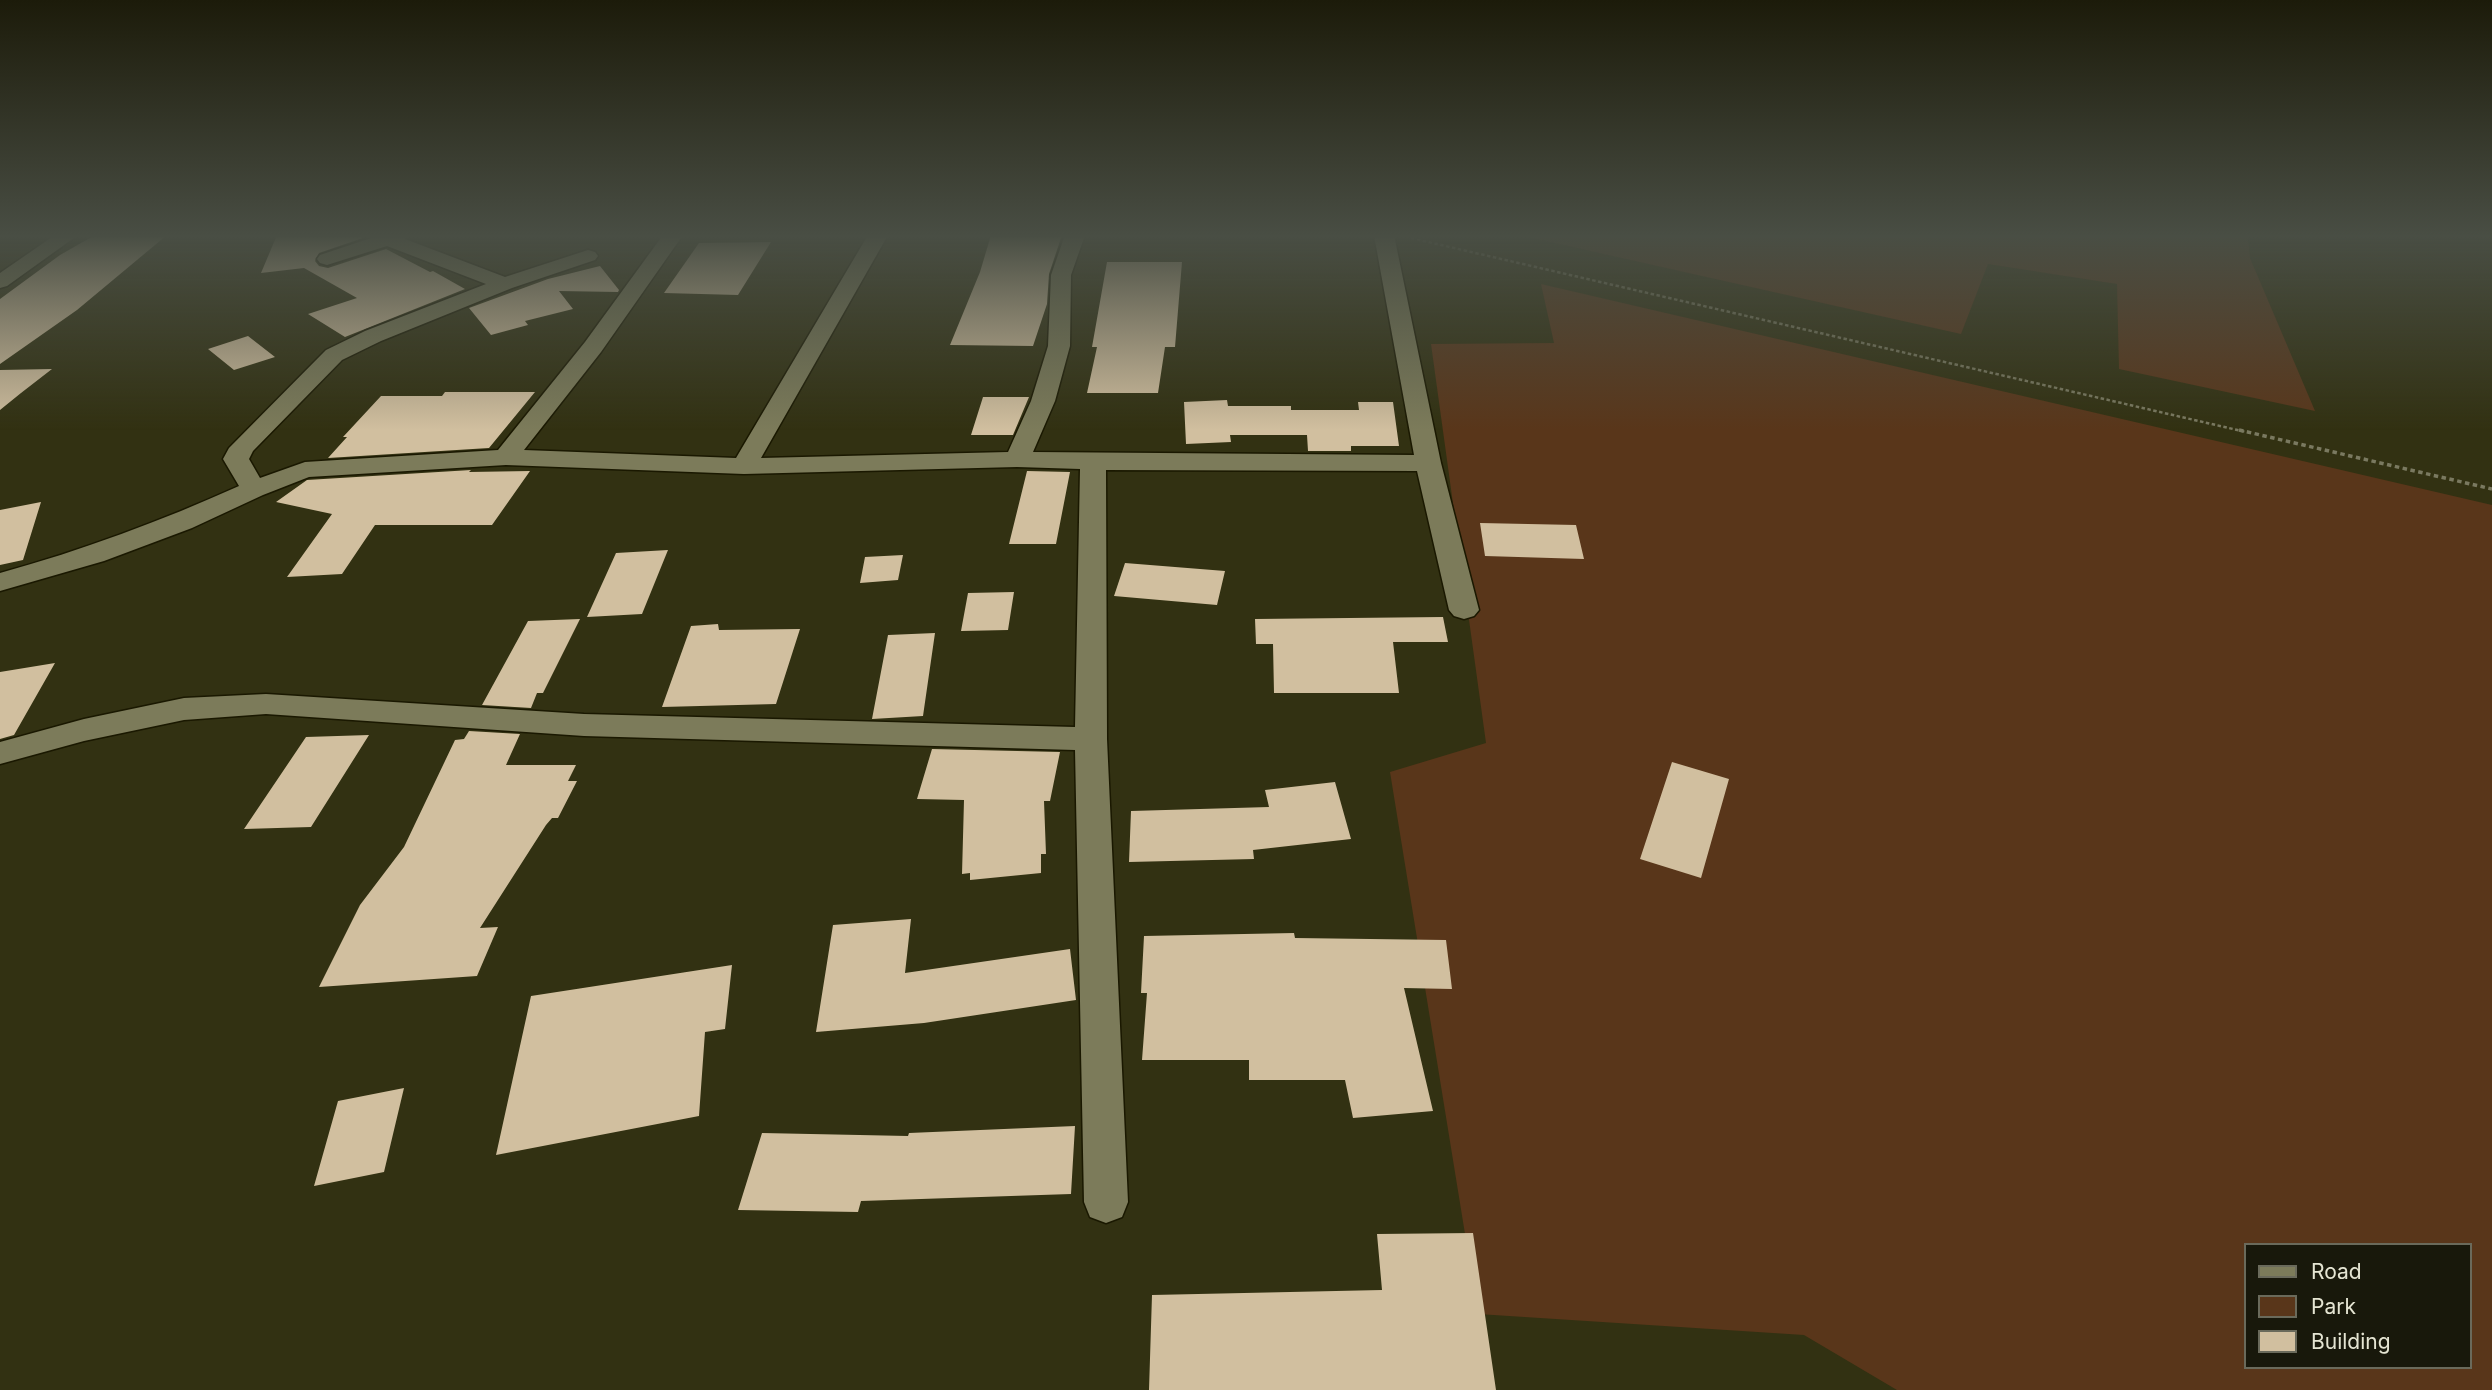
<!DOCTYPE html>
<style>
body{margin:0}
#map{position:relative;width:2492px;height:1390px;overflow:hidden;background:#323112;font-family:Inter,sans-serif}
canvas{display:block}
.legend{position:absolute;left:2244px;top:1243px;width:228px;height:126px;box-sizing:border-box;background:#18180b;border:2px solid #6a6a5b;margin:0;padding:9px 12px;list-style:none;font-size:21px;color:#e4e4d2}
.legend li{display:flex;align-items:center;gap:14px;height:35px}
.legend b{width:35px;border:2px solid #6a6a5b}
</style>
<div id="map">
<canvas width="2492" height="1390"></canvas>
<ul class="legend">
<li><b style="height:9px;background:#7c7b5a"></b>Road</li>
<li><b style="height:19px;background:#59361a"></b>Park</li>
<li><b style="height:19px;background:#d1bf9f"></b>Building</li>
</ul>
</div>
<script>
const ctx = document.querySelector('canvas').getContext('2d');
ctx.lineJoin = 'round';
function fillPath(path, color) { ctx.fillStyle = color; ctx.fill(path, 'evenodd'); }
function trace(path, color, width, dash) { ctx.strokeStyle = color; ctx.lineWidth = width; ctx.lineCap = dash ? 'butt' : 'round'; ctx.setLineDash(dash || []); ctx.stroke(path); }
fillPath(new Path2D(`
 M1519,235h729l2,23 65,153 -196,-42 -2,-85 -129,-20 -27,70z
 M1541,284l951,221v885h-595l-93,-55 -326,-21 -88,-542 96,-29 -55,-399 123,-1zM2245,1245h224v122h-224z`), '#59361a');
fillPath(new Path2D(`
 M95,235h72l-90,75 -77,54v-65l60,-44z
 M277,235h80l6,3 -44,15 -4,8 4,5 9,2 58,-19 44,23 3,-1 32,18 -120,48 -37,-23 49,-16 -53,-30 -43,5z
 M991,235h71l-13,39 -2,30 -14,42 -83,-1 30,-73z
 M771,242l-33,53 -74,-2 35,-50z
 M1107,262h75l-7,85h-10l-7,46h-71l10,-46h-5z
 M600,266l19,24 -1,2 -59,-1 14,18 -48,12 3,4 -37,10 -22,-27 79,-29z
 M248,336l27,21 -41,13 -26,-21z
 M52,369l-31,24 -21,17v-40z
 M445,392h90l-46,56 -161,10 19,-21h-4l38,-41h61z
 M983,397h46l-16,38h-42z
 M1227,400l1,6h63v4h68l-1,-8h35l6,44h-48v5h-43l-1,-16h-77l1,7 -45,2 -2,-42z
 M471,470l-2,2 61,-1 -38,54h-117l-33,49 -55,3 45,-63 -56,-12 31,-22z
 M1027,471l43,1 -14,72h-47z
 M41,502l-18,58 -23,5v-55z
 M1480,523l96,2 8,34 -99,-3z
 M668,550l-26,64 -55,3 29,-64z
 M903,555l-5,25 -38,3 5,-26z
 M1125,563l100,8 -8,34 -103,-9z
 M1014,592l-6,38 -47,1 7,-38z
 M1443,617l5,25h-55l6,51h-125l-1,-49h-17l-1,-25z
 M580,619l-37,74h-6l-6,15 -49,-3 46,-84z
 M718,624l1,6 81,-1 -24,75 -114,3 29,-81z
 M935,633l-12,83 -51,3 16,-84z
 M55,663l-41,72 -14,4v-67z
 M469,731l51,3 -14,31h70l-8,16h9l-19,37h-6l-6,7 -66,103 18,-1 -21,49 -158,11 41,-82 44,-58 51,-107 9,-1z
 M369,735l-58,92 -67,2 62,-92z
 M932,749l128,3 -10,49h-6l2,53h-5v19l-71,7v-7l-8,1 2,-74 -47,-1z
 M1672,762l57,17 -28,99 -61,-19z
 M1335,782l16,57 -98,11 1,9 -125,3 2,-51 138,-4 -4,-17z
 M911,919l-6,54 165,-24 6,51 -152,23 -108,9 17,-107z
 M1294,933l1,5 151,2 6,49 -48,-1 29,123 -80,7 -8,-38h-96v-20h-107l5,-67h-6l3,-57z
 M732,965l-7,64 -20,3 -6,84 -203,39 35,-159z
 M404,1088l-20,84 -70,14 24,-85z
 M1075,1126l-4,68 -210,7 -3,11 -120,-2 24,-77 146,3 1,-3z
 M1473,1233l23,157h-347l3,-95 230,-5 -5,-56z`), '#d1bf9f');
const street = new Path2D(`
 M55,235h23l-71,51 -7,2v-15z
 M380,235h28l-3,4 100,38 83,-27 7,2 3,4 -3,4 -83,28 -131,53 -39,19 -89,91 -4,8 11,19 45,-16 193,-12 87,-108 78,-107h20l-82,117 -77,98 212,8 132,-223h20l-127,223 247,-6 23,-51 17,-55 3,-71 14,-40h20l-14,40 -1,71 -15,55 -22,51 381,3 -40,-220h20l47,228 38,147 -5,6 -10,3 -10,-3 -5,-6 -32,-139 -311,-1 1,269 21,463 -6,15 -16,6 -16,-6 -6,-15 -9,-452 -491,-14 -318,-22 -82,6 -100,21 -84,23v-22l84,-23 100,-21 82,-4 318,20 491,13 5,-258 -63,-2 -273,7 -238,-9 -197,12 -46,18 -71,33 -88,33 -104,30v-18c83,-23 161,-52 239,-87l-16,-27 6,-11 97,-98 39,-19 121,-47 -99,-38 -60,19 -7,-2 -3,-4 3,-4z`);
trace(street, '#1a1800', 3);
trace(new Path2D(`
 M1411,238l835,194`), '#7a7960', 2.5, [3.5, 2.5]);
trace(new Path2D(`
 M2239,430l253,59`), '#7a7960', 3.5, [4.5, 3.5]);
fillPath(street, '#7c7b5a');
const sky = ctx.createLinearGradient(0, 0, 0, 430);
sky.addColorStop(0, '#1c1b0a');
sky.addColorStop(0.55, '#494e44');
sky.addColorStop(1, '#494e4400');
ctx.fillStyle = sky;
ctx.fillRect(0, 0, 2492, 430);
</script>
